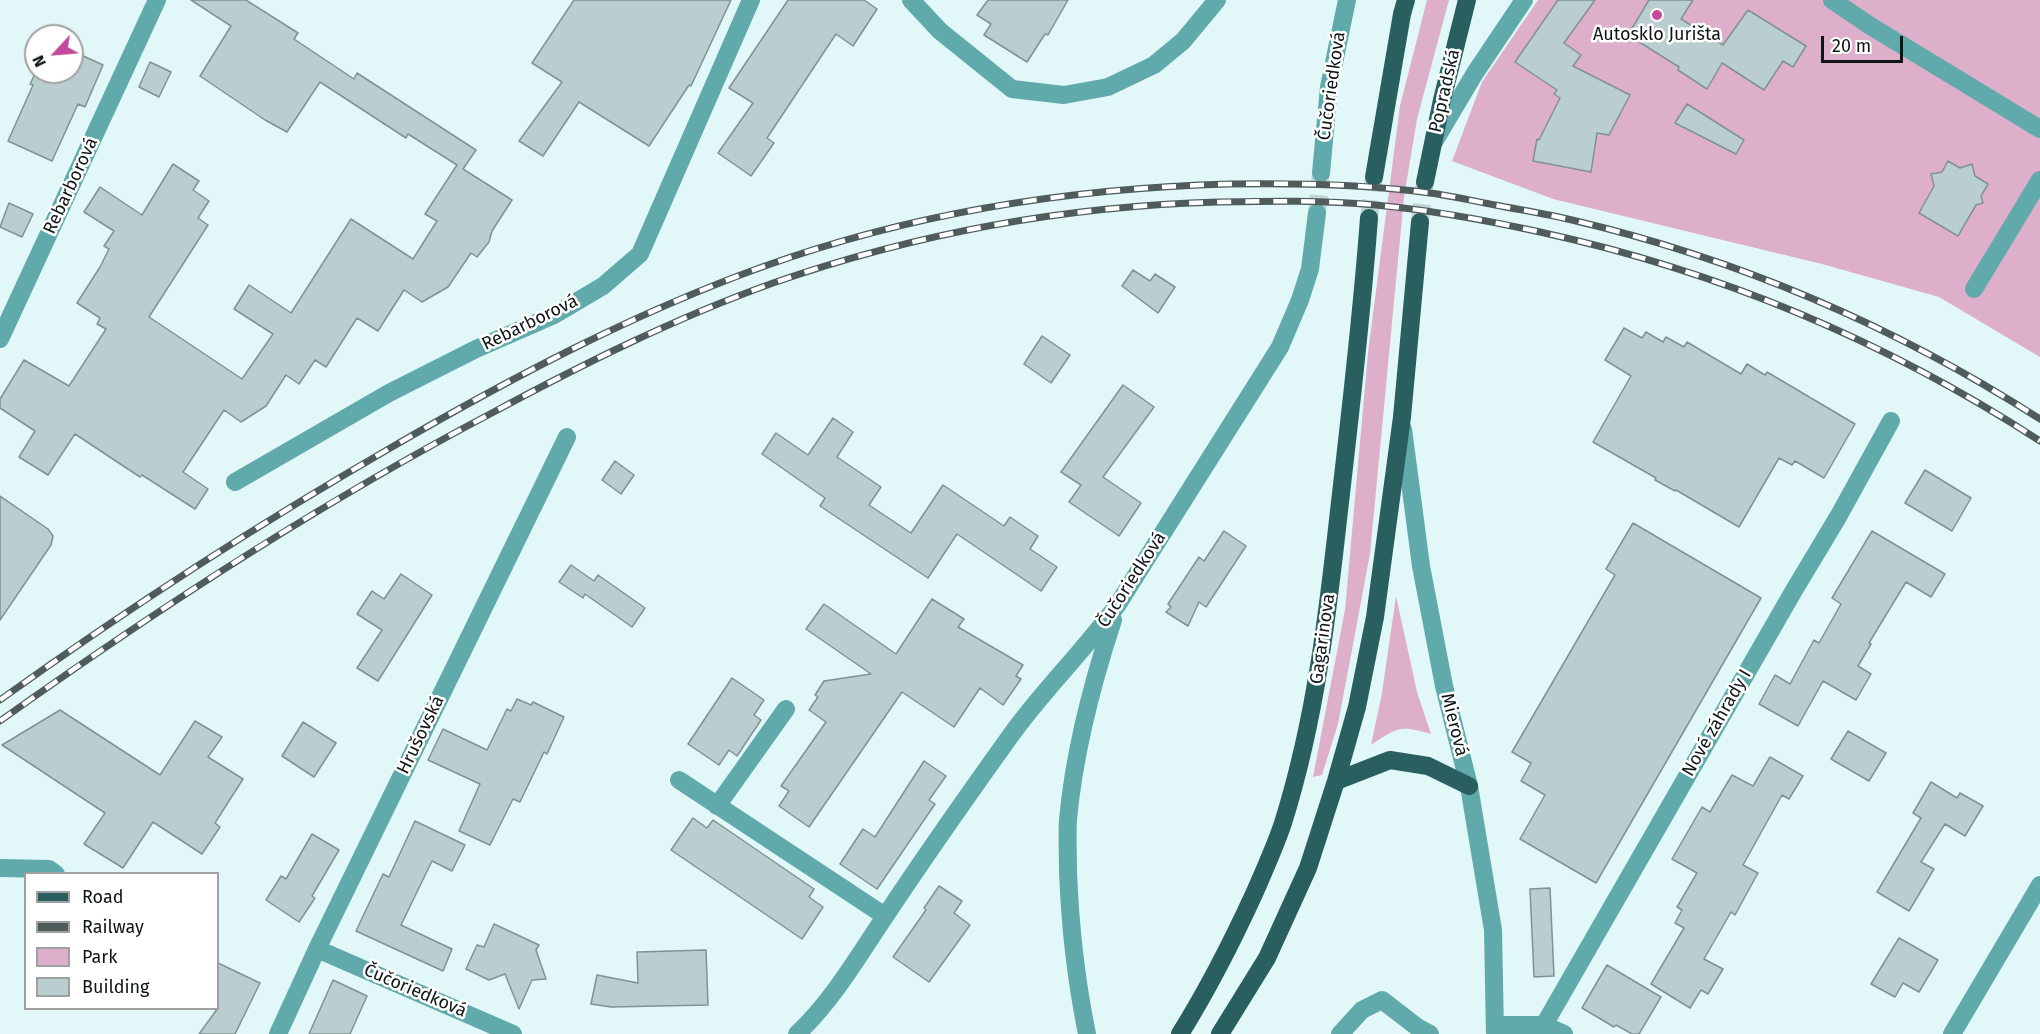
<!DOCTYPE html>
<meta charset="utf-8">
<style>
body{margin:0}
#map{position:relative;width:2040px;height:1034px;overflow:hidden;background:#e2f7f7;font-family:"Fira Sans",sans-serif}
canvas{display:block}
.legend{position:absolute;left:24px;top:872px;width:195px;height:138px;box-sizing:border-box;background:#fff;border:2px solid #9fa1a1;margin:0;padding:8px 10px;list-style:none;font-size:18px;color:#0e1515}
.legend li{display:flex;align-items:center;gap:12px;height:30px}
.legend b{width:30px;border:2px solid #9fa1a1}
.north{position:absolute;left:24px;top:24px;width:60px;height:60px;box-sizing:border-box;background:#fff;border:2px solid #9fa1a1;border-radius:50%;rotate:244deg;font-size:16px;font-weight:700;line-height:24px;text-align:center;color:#0e1515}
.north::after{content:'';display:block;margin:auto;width:21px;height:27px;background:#c34a9d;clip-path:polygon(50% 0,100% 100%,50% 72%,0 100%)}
.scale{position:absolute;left:1821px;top:36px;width:82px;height:27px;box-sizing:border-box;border:3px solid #0e1515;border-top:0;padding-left:8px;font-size:18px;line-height:21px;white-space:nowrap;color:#0e1515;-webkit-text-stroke:4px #fff;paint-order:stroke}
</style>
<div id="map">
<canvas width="2040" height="1034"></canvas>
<ul class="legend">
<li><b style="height:8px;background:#2a5f60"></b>Road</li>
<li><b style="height:8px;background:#505c5c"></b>Railway</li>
<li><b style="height:16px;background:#ddafca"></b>Park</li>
<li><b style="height:16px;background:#bbcecf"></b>Building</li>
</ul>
<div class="north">N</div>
<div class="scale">20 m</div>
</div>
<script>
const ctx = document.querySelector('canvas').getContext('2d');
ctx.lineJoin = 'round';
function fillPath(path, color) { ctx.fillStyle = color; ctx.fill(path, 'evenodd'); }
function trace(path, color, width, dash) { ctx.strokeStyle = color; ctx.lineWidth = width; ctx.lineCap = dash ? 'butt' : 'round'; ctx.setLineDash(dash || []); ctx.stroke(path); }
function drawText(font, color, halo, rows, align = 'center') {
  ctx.font = font + ' "Fira Sans",sans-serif'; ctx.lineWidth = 5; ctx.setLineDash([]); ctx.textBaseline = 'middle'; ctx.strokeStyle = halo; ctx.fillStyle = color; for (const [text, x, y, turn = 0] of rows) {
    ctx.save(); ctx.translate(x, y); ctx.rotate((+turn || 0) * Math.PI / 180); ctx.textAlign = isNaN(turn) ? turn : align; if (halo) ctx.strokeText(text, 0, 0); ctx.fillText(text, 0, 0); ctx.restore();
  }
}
fillPath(new Path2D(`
 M1427,0h22l-32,119 -13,78 -34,357 -32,170 -16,51 -9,2 32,-167 23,-257 32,-247z
 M1538,0h502v357l-101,-60 -117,-33 -269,-65 -101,-38 30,-79z
 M1396,596l21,96 14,42c-32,-9 -33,-7 -60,11l11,-52z`), '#ddafca');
const building = new Path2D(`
 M191,0h55l52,33 -4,6 60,40 3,-6 119,77 -13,19 49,31 -20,31 -3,11 -12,15 -6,-4 -23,34 -26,15 -18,-12 -26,41 -21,-13 -31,49 -11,-7 -16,24 -13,-9 -20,31 -25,16 -17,-12 -41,62 25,17 -13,20 -53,-34 -2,2 -65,-43 -27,41 -29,-18 16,-26 -35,-23v-9l24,-39 45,26 37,-57 -9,-5 3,-6 -23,-15 23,-36 9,-18 -5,-3 10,-15 -30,-19 16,-25 42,28 31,-51 26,17 -6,9 16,11 -11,17 10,7 -59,92 93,62 31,-45 -39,-25 15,-24 42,28 60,-94 62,40 24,-38 -12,-7 32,-49 -49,-31 -2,4 -86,-56 -33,50 -22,-12 -65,-44 31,-50z
 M574,0h157l-40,86 -2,-1 -40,61 -70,-44 -36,54 -24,-15 43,-59 -30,-19z
 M788,0h76l13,9 -24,37 -17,-12 -69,104 7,5 -23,33 -33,-23 35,-50 -24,-15z
 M988,0h80l-20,35 -3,-1 -18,28 -43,-27 7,-11 -14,-9z
 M1558,0h37l-31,43 17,12 -8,11 57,29 -21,40 -12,-2 -6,39 -58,-11 4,-22 2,1 21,-42 -6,-4 3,-4 -42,-28z
 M1649,0h44l-12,19 42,26 25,-35 58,36 -13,21 -10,-6 -19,29 -42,-27 -15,26 -29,-19 1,-3 -51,-32z
 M79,54l24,11 -18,42 -7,-3 -26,57 -44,-20 25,-56 -3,-1 6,-12h36v-13l4,2z
 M150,62l21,10 -12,25 -20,-10z
 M1687,104l57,36 -8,14 -61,-31z
 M1948,161l12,7 12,-4 3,12 13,8 -7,12 2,7 -7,2 -18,31 -39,-23 15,-27 -3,-12 11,-2z
 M9,203l24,11 -11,23 -22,-10z
 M1133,270l17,11 5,-7 20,13 -17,26 -36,-27z
 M1624,328l18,10 4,-6 17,10 3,-5 18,10 3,-5 54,32 6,-10 18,11 2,-3 88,52 -31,54 -29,-17 -3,4 -13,-7 -40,69 -63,-37 -1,1 -20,-11 1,-2 -63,-36 38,-66 -26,-16z
 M1042,336l28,19 -19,28 -27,-19z
 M1123,385l31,22 -51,70 38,26 -22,33 -50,-34 12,-17 -20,-13z
 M833,418l20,14 -16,25 44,30 -12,18 42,28 32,-48 61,41 6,-9 28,19 -8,13 27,18 -16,24 -84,-57 -29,44 -108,-72 5,-8 -63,-44 14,-21 32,22z
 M615,461l19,14 -13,19 -19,-14z
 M1925,470l46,28 -19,33 -47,-28z
 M0,496l48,33 5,7 -2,9 -51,75z
 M1633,523l128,75 -165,285 -76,-44 25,-44 -24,-14 10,-18 -19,-11 103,-177 -9,-6z
 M1224,531l22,15 -40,61 -7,-5 -11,24 -22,-14 5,-5 -3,-3 31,-47 5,4z
 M1872,531l73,43 -14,23 -25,-15 -37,61 2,1 -13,22 13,8 -15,26 -33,-19 -25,45 -39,-22 16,-29 15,9 24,-44 5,3 22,-39 -9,-6z
 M571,565l23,16 4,-6 47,33 -13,19 -47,-33 -2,4 -24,-16z
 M401,574l31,21 -54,86 -21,-13 25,-38 -25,-16 15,-23 12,8z
 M932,599l32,20 -6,8 65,38 -7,11 5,3 -18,26 -23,-17 -26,39 -52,-35 -93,135 -30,-21 10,-15 -8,-5 45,-64 -17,-12 9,-13 -3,-2 9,-14 47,-7 -65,-45 18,-25 72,50z
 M732,678l32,22 -10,15 7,5 -24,36 -8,-6 -10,15 -31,-21z
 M517,699l14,6 2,-3 31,15 -17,37 -3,-2 -24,50 -7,-3 -23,46 -31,-14 21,-47 -52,-24 15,-31 44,21 20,-41 4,2z
 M60,710l100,65 35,-54 27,16 -14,20 35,22 -28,44 5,4 -18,27 -49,-32 -30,46 -39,-24 21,-31 -103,-68z
 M303,722l33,21 -22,34 -32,-21z
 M1848,731l38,22 -17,28 -38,-22z
 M1770,757l33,19 -14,23 -7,-4 -39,70 15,8 -23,42 -4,-3 -27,47 19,10 -15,25 -7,-4 -11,18 -39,-24 33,-56 -9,-5 7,-13 -5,-3 20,-34 -25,-14 30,-52 8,5 22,-37 21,11z
 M924,761l22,15 -17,24 6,4 -58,85 -37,-25 23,-35 12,8z
 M1931,782l26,16 3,-5 23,13 -18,30 -20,-12 -24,38 13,7 -25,42 -32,-19 44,-74 -8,-5z
 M693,818l14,10 6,-8 101,69 -5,8 14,10 -21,32 -131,-89z
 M415,821l50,24 -13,26 -20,-10 -31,64 51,24 -9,22 -87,-40 27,-57 6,3z
 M312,834l27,16 -27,46 3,2 -16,24 -33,-22 15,-24 5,3z
 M939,886l23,15 -8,12 16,12 -41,57 -36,-25 33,-47 -2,-2z
 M1550,888l4,88 -20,1 -4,-88z
 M494,924l45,21 -3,5 10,29 -14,1 -13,29 -14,-35 -16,6 -23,-11 11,-24 7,2z
 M1899,938l39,22 -19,32 -16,-9 -8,14 -24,-13z
 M706,950l2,55 -97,2 -20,-3 6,-29 41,8 -1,-31z
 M218,963l42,20 -25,51h-36l19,-26z
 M1607,965l54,32 -22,37h-7l-16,-9 -2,2 -32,-19z
 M333,980l34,16 -17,38h-41z`);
fillPath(building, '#bbcecf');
trace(building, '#809292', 1.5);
trace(new Path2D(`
 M1317,213l4,-40`), '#c2d5d5', 18, [18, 9]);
trace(new Path2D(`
 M1369,218l5,-41
 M1420,222l5,-40`), '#c2d5d5', 18, [18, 9]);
trace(new Path2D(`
 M911,0l29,31 72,58 52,6 44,-8 46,-22 29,-24 34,-41
 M1832,0l37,25 171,104
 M1434,142l41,-69 49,-73
 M1321,173l8,-86 18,-87
 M1974,289l66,-109
 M0,339l157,-339
 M1403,429l18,137 23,120 25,100 24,144 2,104
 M235,482l154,-89 87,-44 78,-34 49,-29 37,-32 111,-254
 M679,780l206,136
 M717,806l69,-97
 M0,868l49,1 7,5
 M317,949l196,85
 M1496,1025h48l20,9
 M1544,1025l249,-433 45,-75 53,-96
 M278,1034l39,-85 250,-512
 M797,1034c36,-34 60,-76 87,-116 41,-62 84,-123 127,-183 33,-46 74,-85 107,-131l162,-257 20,-47 10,-31 7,-56
 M1087,1034c-11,-54 -17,-108 -19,-163 0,-17 -1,-34 0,-51 6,-68 24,-136 45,-200
 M1340,1034l22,-24 20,-10 35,27 13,7
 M1952,1034l88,-149`), '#60aaab', 18);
trace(new Path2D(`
 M1374,177l28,-163 4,-14
 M1425,182l17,-82 25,-100
 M1336,781l54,-21 38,6 41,20
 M1180,1034c28,-45 52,-92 74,-140 10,-23 21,-47 29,-71 33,-105 45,-212 57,-321 11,-94 22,-189 29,-284
 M1220,1034l47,-76 41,-90 28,-87 21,-74 18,-90 27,-200 18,-195`), '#2a5f60', 18);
const rail = new Path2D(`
 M0,700c127,-91 257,-175 392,-253 119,-69 240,-133 370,-180 150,-54 309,-79 468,-83 67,-1 134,0 200,9 22,3 44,8 65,12 26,5 52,9 77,15 167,39 324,107 468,199
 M0,721c157,-112 319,-217 490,-307 91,-49 185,-96 283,-131 144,-50 293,-77 446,-81 53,-1 104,-2 156,3 56,5 110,15 165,27 179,39 346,109 500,209`);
trace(rail, '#505c5c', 7);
trace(rail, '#fff', 4.5, [14]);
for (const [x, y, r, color] of [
 [1657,15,6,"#c34a9d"]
]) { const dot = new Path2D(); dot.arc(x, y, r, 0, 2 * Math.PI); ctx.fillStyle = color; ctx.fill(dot); trace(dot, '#fff', 2); }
drawText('18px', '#0e1515', '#fff', [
 ["Autosklo Jurišta",1657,35]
]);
drawText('18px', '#0e1515', '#fff', [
 ["Čučoriedková",1332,86,-82],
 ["Popradská",1445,91,-77],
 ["Rebarborová",71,186,-65],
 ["Rebarborová",530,323,-26],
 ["Čučoriedková",1132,580,-57],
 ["Gagarinova",1323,639,-82],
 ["Nové záhrady I",1717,723,-60],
 ["Mierová",1454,725,76],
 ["Hrušovská",421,735,-64],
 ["Čučoriedková",415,991,23]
]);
</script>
